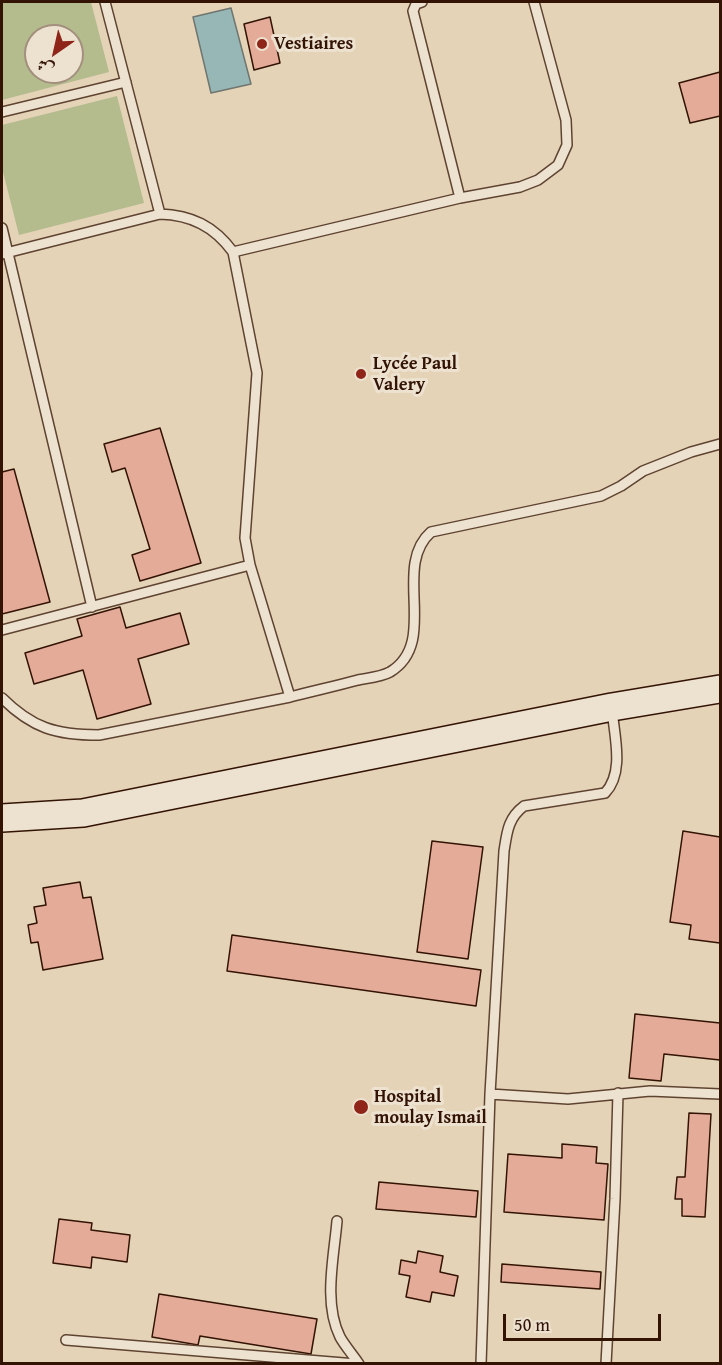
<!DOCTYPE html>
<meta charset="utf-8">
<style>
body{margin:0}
#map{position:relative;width:722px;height:1365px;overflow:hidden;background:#e4d3b7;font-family:"Gentium Book Plus",Amiri,serif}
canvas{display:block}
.frame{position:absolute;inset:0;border:3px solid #331304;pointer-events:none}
.north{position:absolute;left:24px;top:24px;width:60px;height:60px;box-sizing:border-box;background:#ede2d0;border:2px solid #a38f7e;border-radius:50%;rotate:214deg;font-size:16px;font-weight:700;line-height:24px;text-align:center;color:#331304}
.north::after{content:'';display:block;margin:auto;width:21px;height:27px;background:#8f2418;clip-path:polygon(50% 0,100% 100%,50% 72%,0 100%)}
.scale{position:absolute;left:503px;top:1314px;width:158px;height:27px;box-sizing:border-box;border:3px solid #331304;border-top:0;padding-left:8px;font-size:18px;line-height:21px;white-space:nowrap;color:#331304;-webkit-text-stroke:4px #ede2d0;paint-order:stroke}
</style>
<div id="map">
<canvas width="722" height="1365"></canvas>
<div class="frame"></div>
<div class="north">ش</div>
<div class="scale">50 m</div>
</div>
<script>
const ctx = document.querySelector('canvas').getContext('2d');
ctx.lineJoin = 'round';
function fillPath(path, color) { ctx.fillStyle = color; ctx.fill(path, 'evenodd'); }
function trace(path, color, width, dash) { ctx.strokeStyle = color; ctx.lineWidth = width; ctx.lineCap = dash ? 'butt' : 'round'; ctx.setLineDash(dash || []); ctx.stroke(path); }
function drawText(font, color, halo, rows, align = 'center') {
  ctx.font = font + ' "Gentium Book Plus",serif'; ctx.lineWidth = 6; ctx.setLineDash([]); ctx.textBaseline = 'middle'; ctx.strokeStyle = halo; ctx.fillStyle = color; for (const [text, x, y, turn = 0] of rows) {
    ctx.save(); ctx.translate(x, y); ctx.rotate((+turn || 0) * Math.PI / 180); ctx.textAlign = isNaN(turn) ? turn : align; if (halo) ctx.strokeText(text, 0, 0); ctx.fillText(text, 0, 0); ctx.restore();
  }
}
fillPath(new Path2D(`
 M2,2h89l18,70 -107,28zM36,36h36v36h-36z
 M117,96l27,107 -125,32 -17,-67v-43z`), '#b4bc8e');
const water = new Path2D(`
 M231,8l20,76 -40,9 -18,-76z`);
fillPath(water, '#97b6b6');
trace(water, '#6f756f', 1.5);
const building = new Path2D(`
 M270,17l10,46 -26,7 -10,-46z
 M720,72v44l-30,7 -11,-40z
 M160,428l41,135 -61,18 -8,-26 18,-6 -25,-81 -13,4 -8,-28z
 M14,469l36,133 -48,12v-142z
 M120,607l6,21 54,-15 9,31 -51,15 13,45 -54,15 -14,-49 -49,14 -9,-31 57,-17 -5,-17z
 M683,831l37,6v106l-31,-4 2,-14 -21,-3z
 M432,841l51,6 -15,112 -51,-7z
 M80,882l3,16 8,-1 12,62 -60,11 -5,-28 -7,1 -3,-18 9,-2 -3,-16 12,-2 -3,-17z
 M232,935l249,35 -5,36 -249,-35z
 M635,1014l85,9v37l-56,-6 -3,27 -32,-3z
 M689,1113l22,1 -6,103 -23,-1v-17h-7l2,-22h8z
 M562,1144l35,3 -1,16 12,1 -4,56 -100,-8 4,-58 54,4z
 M379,1182l99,9 -2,26 -100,-8z
 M59,1219l33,4 -1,7 39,5 -3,27 -35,-5 -1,11 -38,-5z
 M418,1251l25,5 -3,16 18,4 -4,20 -22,-4 -2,10 -24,-5 4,-21 -11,-2 2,-14 15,3z
 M502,1264l99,8 -1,17 -99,-7z
 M159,1294l158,25 -6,35 -111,-18 -2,9 -46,-8z`);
fillPath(building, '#e4ab99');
trace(building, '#331304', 1.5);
const lane = new Path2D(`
 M105,2l55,212
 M422,2l-6,2 -3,7 47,187
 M2,112l124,-30
 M2,228l90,379
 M233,252l227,-54 60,-11 18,-7 20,-15 9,-20 -1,-25 -32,-118
 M2,254l158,-40c31,1 54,12 73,38l24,121 -12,165 5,27 40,132c23,-6 46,-11 68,-17 10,-2 23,-3 32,-8 50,-30 1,-105 41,-140l170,-36 20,-10 22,-15 48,-19 29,-8
 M2,630l248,-65
 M2,698c30,30 54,37 97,37l191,-38
 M490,1094l78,5 82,-8 70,3
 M337,1221c-3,36 -14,82 3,116 5,9 13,18 19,27
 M66,1340l290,24
 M481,1364l9,-270 14,-243c3,-19 4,-33 20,-45l81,-13c20,-21 9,-58 7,-84
 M606,1364l9,-165 3,-106`);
const secondary = new Path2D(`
 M2,818l81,-5 529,-106 108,-18`);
trace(lane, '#5f4331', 12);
trace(secondary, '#331304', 30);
trace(lane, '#ede2d0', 9);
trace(secondary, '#ede2d0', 27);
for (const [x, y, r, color] of [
 [262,44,6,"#8f2418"],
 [361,374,6,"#8f2418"],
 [361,1107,8,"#8f2418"]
]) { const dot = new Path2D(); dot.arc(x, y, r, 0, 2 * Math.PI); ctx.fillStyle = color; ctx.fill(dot); trace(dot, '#ede2d0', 2); }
drawText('bold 18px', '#331304', '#ede2d0', [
 ["Vestiaires",274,44],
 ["Lycée Paul",373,364],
 ["Valery",373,385],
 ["Hospital",374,1097],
 ["moulay Ismail",374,1118]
], 'left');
</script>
